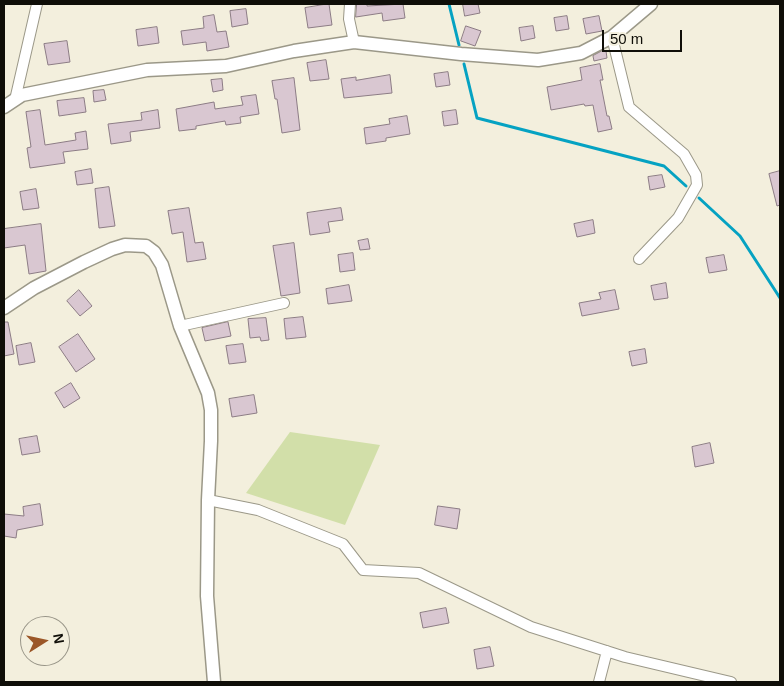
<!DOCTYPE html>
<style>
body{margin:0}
#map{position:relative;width:784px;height:686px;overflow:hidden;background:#f3efdd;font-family:Arial,sans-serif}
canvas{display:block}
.frame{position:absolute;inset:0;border:5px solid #0f0e08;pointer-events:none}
.north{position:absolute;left:20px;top:616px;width:50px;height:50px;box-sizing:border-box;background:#f3efdd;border:1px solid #989588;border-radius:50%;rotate:80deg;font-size:14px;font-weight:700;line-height:20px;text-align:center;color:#0f0e08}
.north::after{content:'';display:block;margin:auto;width:18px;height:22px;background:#9b5728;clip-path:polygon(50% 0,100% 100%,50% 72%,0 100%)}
.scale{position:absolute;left:602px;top:30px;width:80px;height:22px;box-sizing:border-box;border:2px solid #0f0e08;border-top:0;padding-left:6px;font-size:15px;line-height:18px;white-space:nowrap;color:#0f0e08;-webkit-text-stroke:4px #f3efdd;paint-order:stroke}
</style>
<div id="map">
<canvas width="784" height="686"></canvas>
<div class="frame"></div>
<div class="north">N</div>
<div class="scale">50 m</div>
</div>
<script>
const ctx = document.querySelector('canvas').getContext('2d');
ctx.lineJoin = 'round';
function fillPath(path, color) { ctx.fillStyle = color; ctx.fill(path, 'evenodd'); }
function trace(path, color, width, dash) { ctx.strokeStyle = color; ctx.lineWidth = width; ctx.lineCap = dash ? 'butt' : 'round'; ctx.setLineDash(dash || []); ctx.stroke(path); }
fillPath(new Path2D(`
 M290,432l90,13 -35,80 -99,-32z`), '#d2dfa9');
trace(new Path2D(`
 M449,4l10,41
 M464,64l13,54 187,48 22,20
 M699,198l41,38 40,62`), '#05a2c2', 3);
const building = new Path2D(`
 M329,4l3,21 -24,3 -3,-20z
 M357,4h10v2l36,-2 2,14 -22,3 -1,-8 -26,4z
 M463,4h15l2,9 -15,3z
 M246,9l2,15 -16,3 -2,-16z
 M214,15l3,17 9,-1 3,16 -22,4 -1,-9 -23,3 -2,-14 23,-3 -1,-11z
 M567,16l2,13 -13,2 -2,-13z
 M599,16l3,15 -16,3 -3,-15z
 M466,26l15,5 -6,15 -14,-5z
 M533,26l2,12 -14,3 -2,-13z
 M157,27l2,16 -21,3 -2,-16z
 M67,41l3,21 -22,3 -4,-21z
 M602,51h4l1,7 -13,3 -1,-5z
 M326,60l3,19 -19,2 -3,-18z
 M600,64l3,16h-3l7,36h2l3,13 -14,3 -5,-27 -8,1 -1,-2 -33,6 -4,-23 35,-7 -2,-12z
 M448,72l2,13 -14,2 -2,-13z
 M390,75l2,18 -48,5 -3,-19 15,-2v3z
 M294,78l6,52 -18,3 -5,-34h-2l-3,-18z
 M222,79l1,11 -10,2 -2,-12z
 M104,90l2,10 -12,2 -1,-11z
 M256,95l3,19 -19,3 1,6 -15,2 -1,-4 -29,5v3l-17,2 -3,-22 38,-7 1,7 28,-4 -2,-8z
 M84,98l2,14 -27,4 -2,-15z
 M40,110l5,35 31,-5 -1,-7 11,-2 2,18 -25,3 2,11 -35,5 -3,-20 4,-1 -5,-35z
 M158,110l2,18 -30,4 1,9 -20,3 -3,-20 34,-4 -1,-7z
 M456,110l2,14 -14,2 -2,-14z
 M407,116l3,18 -24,4v3l-20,3 -2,-16 26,-4 -1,-5z
 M91,169l2,14 -16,2 -2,-13z
 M780,171v34l-3,1 -8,-32z
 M662,175l3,12 -15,3 -2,-13z
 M109,187l6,39 -16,2 -4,-39z
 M36,189l3,19 -16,2 -3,-18z
 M189,208l6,35 8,-1 3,17 -19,3 -4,-30 -11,2 -4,-23z
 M341,208l2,12 -15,2 2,10 -20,3 -3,-22z
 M593,220l2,13 -18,4 -3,-13z
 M41,224l5,47 -17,3 -4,-29 -21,3v-19z
 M368,239l2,10 -10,1 -2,-9z
 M294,243l6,50 -19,3 -8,-50z
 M353,253l2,17 -15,2 -2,-17z
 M724,255l3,15 -18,3 -3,-15z
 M666,283l2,15 -14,2 -3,-14z
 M349,285l3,16 -24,3 -2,-15z
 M79,290l13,16 -12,10 -13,-15z
 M615,290l4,19 -37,7 -3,-13 22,-4 -2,-6z
 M303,317l3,20 -20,2 -2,-20z
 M266,318l3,22 -8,1 -1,-4 -10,1 -2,-19z
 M4,322h4l6,32 -10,2z
 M228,322l3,14 -26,5 -3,-13z
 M78,334l17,25 -19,13 -17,-25z
 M31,343l4,19 -16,3 -3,-19z
 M243,344l3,18 -17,2 -3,-18z
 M645,349l2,14 -15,3 -3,-14z
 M71,383l9,15 -16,10 -9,-15z
 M254,395l3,18 -25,4 -3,-18z
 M37,436l3,16 -18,3 -3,-16z
 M710,443l4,20 -19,4 -3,-20z
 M40,504l3,21 -26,5 -1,8 -12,-2v-22l20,2 -1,-9z
 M438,506l22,3 -3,20 -22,-4z
 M446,608l3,15 -26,5 -3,-15z
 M490,647l4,19 -17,3 -3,-19z`);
fillPath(building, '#d9c7d1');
trace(building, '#8c7c85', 1);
const minor = new Path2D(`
 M350,4l-1,15 5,23
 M612,37l17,70 55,47 12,21 1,10 -19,33 -39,41
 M15,100l22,-96
 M180,326l104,-23
 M208,500l50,10 85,34 20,26 56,3 112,54 94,30 106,25
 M599,682l8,-31`);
const tertiary = new Path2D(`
 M4,107l18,-12 125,-25 79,-4 68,-15 60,-9 107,12 77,6 43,-7 31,-16 39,-33
 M4,308l30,-20 50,-26 28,-13 13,-4 21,1 8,6 8,13 18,61 28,67 3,17v31l-3,59 -1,96 7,86`);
trace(minor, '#9b9888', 12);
trace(tertiary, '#9b9888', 15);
trace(minor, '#fff', 10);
trace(tertiary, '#fff', 12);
</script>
